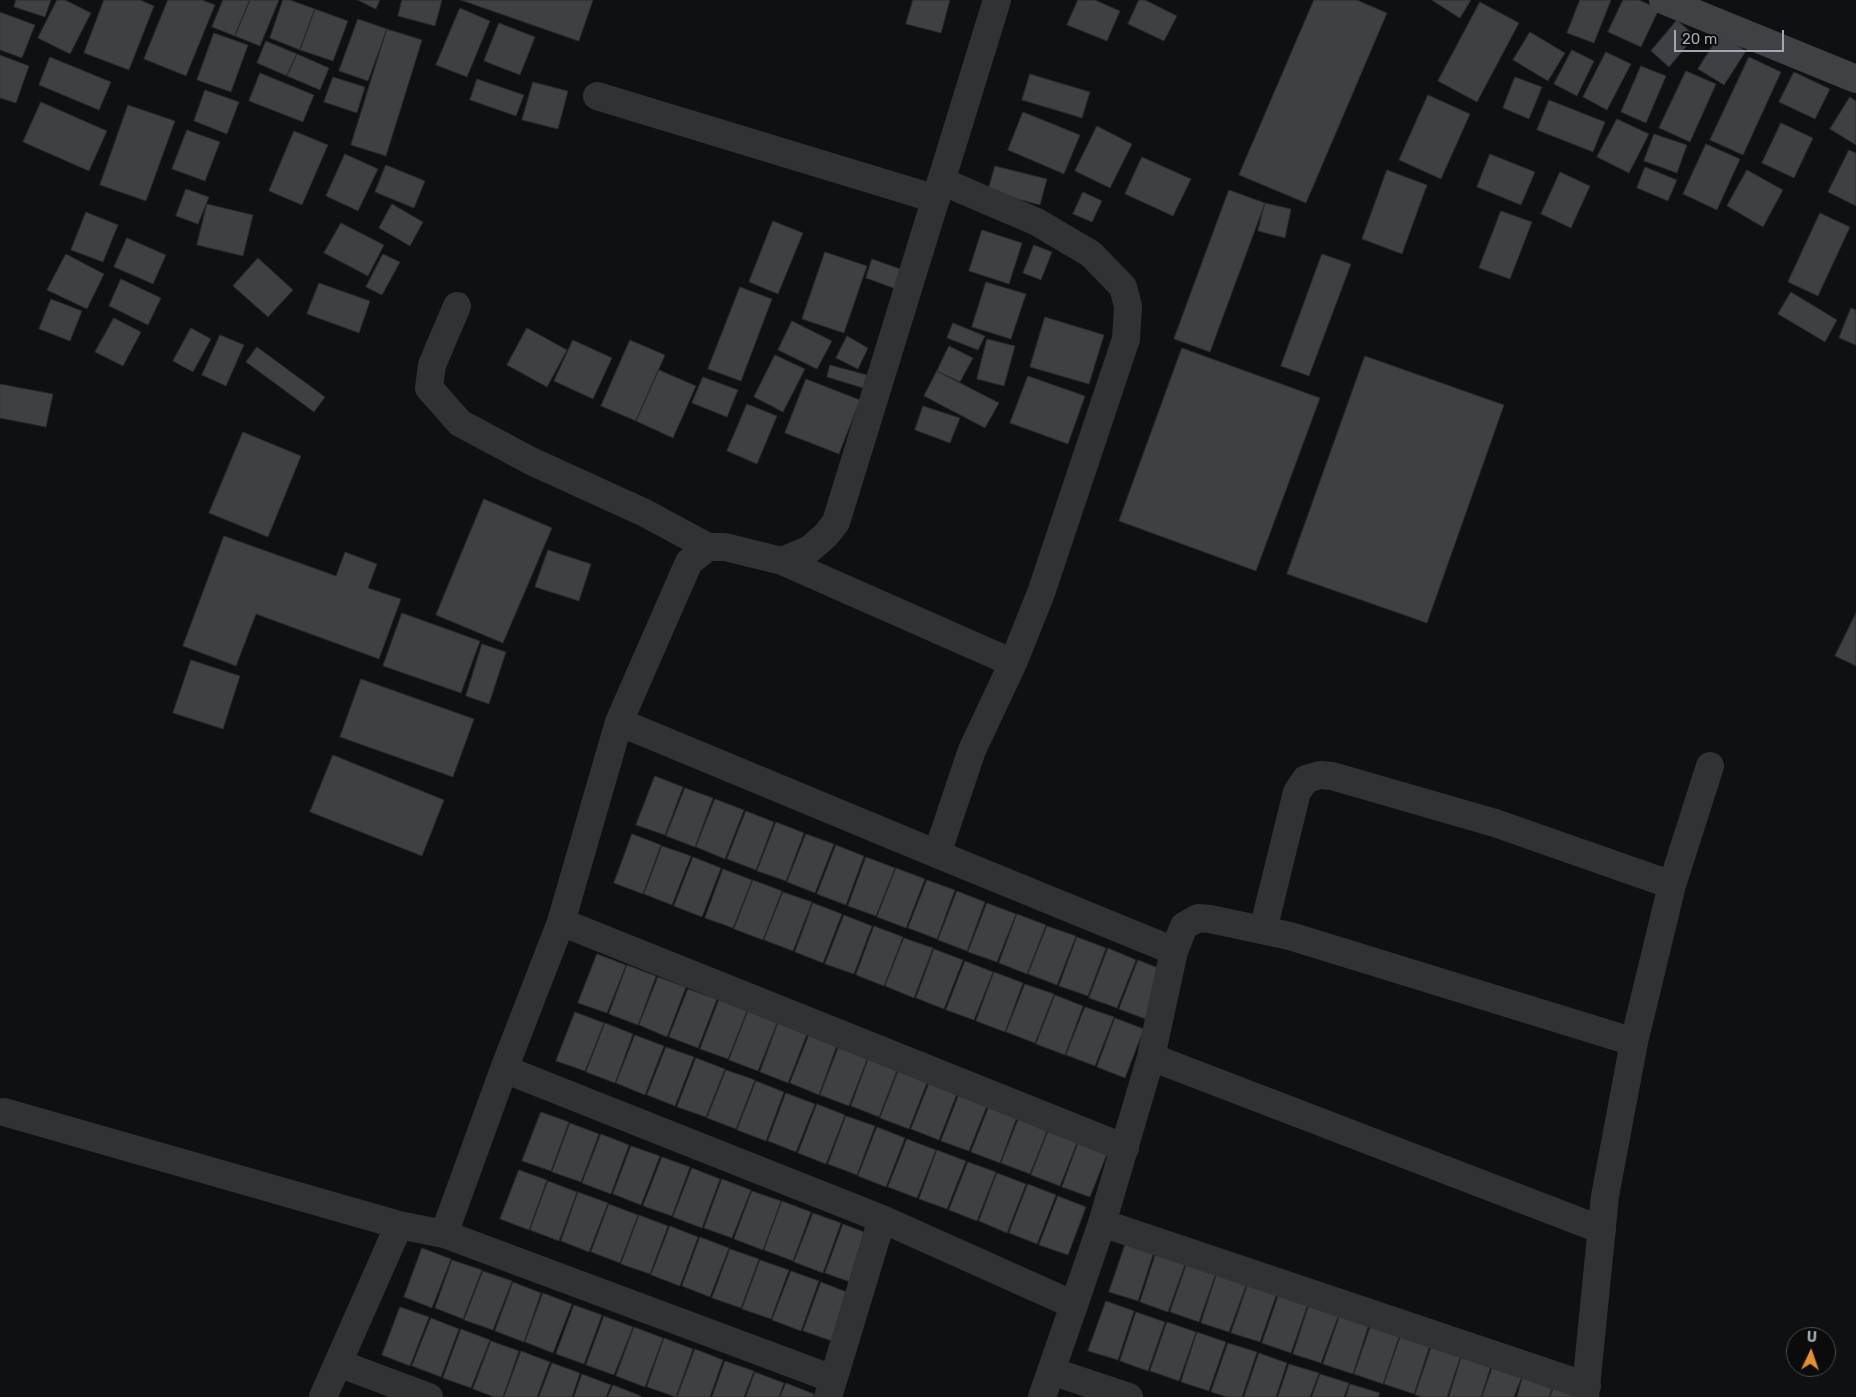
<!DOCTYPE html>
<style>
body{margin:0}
#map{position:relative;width:1856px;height:1397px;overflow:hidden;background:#0f1011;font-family:Rubik,sans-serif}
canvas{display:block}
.north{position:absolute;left:1786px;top:1327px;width:50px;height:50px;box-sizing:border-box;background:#0b0b0c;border:1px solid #474a4e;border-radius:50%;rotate:3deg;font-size:14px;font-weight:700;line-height:20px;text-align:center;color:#a1a8b1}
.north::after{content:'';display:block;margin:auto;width:18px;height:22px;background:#e59033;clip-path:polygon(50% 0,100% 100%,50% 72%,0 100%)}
.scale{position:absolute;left:1674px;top:30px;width:110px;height:22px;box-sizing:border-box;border:2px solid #a1a8b1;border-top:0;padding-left:6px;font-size:15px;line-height:18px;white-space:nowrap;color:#a1a8b1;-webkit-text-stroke:4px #0b0b0c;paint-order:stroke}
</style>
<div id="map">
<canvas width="1856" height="1397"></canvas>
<div class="north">U</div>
<div class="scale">20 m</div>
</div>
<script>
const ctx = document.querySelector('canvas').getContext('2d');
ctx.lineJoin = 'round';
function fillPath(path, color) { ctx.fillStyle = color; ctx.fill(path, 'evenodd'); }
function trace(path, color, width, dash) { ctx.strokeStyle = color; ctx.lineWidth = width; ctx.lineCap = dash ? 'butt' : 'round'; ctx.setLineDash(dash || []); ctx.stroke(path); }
const building = new Path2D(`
 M16,0h35l-6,17 -31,-10z
 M57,0h8l26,13 -21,41 -32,-16z
 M104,0h36l14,6 -25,64 -45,-17z
 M168,0h34l13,5 -29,71 -42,-17z
 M223,0h27l-15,36 -23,-9z
 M250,0h29l-19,46 -25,-10z
 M283,0h7l25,9 -15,41 -30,-12z
 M358,0h22l-4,9z
 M402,0h40l-7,26 -37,-10z
 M461,0h132l-14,41z
 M913,0h37l-9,33 -35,-9z
 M1078,0h17l25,11 -13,30 -40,-16z
 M1139,0h6l32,16 -13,25 -36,-17z
 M1314,0h43l30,13 -81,190 -67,-28z
 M1432,0h39l-11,18z
 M1580,0h31l-17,43 -27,-10z
 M1623,0h16l20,9 -18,38 -33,-15z
 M1480,2l39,21 -42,79 -39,-21z
 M460,8l30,13 -23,56 -31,-12z
 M315,9l33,12 -15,40 -33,-11z
 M0,12l35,13 -13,33 -22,-8z
 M358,19l29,10 -19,52 -29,-10z
 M1677,20l18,16 -26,31 -18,-16z
 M499,23l36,14 -15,38 -36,-14z
 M387,29l35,11 -36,116 -35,-11z
 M1530,32l35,21 -17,28 -35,-21z
 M214,33l34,12 -17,47 -34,-12z
 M1720,34l26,17 -22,34 -26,-16z
 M266,41l31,13 -10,22 -30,-13z
 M1572,50l22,11 -17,35 -23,-12z
 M1606,52l25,12 -24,46 -24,-13z
 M297,54l32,14 -9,22 -33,-14z
 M0,55l29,11 -13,37 -16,-5z
 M50,57l61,25 -12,28 -60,-25z
 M1749,57l32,15 -38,83 -33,-15z
 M1641,66l25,10 -20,47 -25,-11z
 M1686,71l30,13 -26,58 -31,-14z
 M1794,72l36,17 -15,30 -36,-17z
 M260,73l54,22 -11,27 -54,-21z
 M1030,74l60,18 -8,26 -60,-18z
 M333,77l32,10 -8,26 -33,-11z
 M1515,77l27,10 -13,32 -26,-11z
 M477,79l47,16 -8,21 -46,-16z
 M533,82l35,9 -10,38 -36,-9z
 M205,90l34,12 -12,32 -33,-13z
 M1428,95l42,19 -29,65 -42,-19z
 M1850,97l6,4v44l-26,-16z
 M1549,100l56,22 -12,30 -56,-22z
 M41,102l66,29 -18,40 -66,-29z
 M128,105l47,16 -29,80 -46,-16z
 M1023,112l57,23 -16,39 -56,-24z
 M1617,119l32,15 -20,39 -32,-16z
 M1781,123l32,15 -19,40 -32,-15z
 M1097,126l35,18 -22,44 -35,-17z
 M187,130l33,12 -15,39 -33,-12z
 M294,131l34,14 -26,60 -33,-14z
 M1654,134l33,11 -10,28 -33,-12z
 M1706,144l34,15 -23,51 -34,-16z
 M1849,150l7,3v53l-28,-14z
 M345,154l33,15 -20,42 -32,-15z
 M1490,154l45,18 -14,33 -44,-18z
 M1142,157l49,22 -18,37 -48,-22z
 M386,165l39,16 -11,27 -39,-16z
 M995,166l52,13 -7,26 -52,-14z
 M1645,167l32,13 -9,21 -31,-13z
 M1387,170l40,15 -25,69 -40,-15z
 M1747,170l36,20 -20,37 -36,-21z
 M1560,172l30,14 -19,42 -30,-14z
 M186,189l23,8 -11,27 -22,-8z
 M1229,190l36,13 -55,149 -36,-13z
 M1083,192l19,9 -10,21 -19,-8z
 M1265,203l26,6 -6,29 -27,-7z
 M207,204l46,11 -10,41 -46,-11z
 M392,204l31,18 -13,24 -31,-18z
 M1501,211l31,11 -22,57 -31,-11z
 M86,212l32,13 -15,37 -32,-12z
 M1820,213l30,14 -32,69 -30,-14z
 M773,221l30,12 -25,61 -29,-12z
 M341,223l43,22 -16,31 -44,-23z
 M982,230l40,13 -13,41 -40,-13z
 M127,238l39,17 -13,29 -39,-17z
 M1034,245l18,7 -11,28 -18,-7z
 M825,252l42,14 -23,67 -42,-14z
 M66,254l38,20 -17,35 -40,-19z
 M383,254l17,8 -18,33 -16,-8z
 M1322,254l29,10 -42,112 -28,-10z
 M258,258l35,32 -25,27 -35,-31z
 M872,259l31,11 -7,19 -30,-11z
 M121,279l40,19 -13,27 -39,-19z
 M986,282l40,12 -15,45 -39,-12z
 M319,283l51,18 -11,32 -52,-19z
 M740,287l32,12 -31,82 -33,-12z
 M1791,292l46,28 -12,22 -47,-28z
 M51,299l31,12 -12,30 -31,-12z
 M1851,308l5,2v35l-17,-7z
 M1045,317l59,18 -15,49 -59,-17z
 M114,318l27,14 -18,34 -28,-14z
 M792,321l40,20 -15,28 -39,-19z
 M953,323l32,13 -7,14 -31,-12z
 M191,328l20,11 -18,33 -20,-11z
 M527,328l40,22 -20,37 -40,-22z
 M220,335l24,10 -18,41 -24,-11z
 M847,336l21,12 -10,21 -22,-11z
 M987,339l28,7 -11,40 -27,-7z
 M573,340l39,18 -19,41 -39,-18z
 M630,340l35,15 -29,66 -35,-15z
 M949,346l24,12 -13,24 -23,-11z
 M257,347l68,50 -11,15 -68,-50z
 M1182,348l138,50 -64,173 -137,-50z
 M775,355l30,14 -22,43 -29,-15z
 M1365,356l139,49 -77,218 -140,-49z
 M830,365l37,10 -4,13 -36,-11z
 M659,370l37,16 -23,52 -37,-17z
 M937,371l62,32 -14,25 -61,-32z
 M1028,376l57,20 -17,48 -58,-21z
 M703,377l35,13 -11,27 -35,-14z
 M806,379l54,21 -21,54 -54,-21z
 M0,384l53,10 -7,33 -46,-9z
 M747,404l30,12 -20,48 -30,-13z
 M923,406l37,12 -10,25 -35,-13z
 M243,432l58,24 -33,81 -59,-24z
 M484,499l68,29 -49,115 -67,-28z
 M224,536l112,40 9,-24 32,12 -9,24 33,11 -22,60 -123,-45 -20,52 -53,-20z
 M548,550l43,14 -12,37 -44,-14z
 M402,613l78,28 -19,52 -78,-27z
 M1856,613v53l-21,-10z
 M482,644l24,8 -17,52 -23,-8z
 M191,660l49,16 -17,53 -50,-16z
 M361,679l113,40 -21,58 -113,-40z
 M333,755l111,45 -22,56 -112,-44z
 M655,776l28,11 -18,48 -29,-10z
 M685,788l28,10 -18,49 -29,-11z
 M715,799l29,11 -19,49 -29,-12z
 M746,811l28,11 -18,48 -29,-11z
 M776,822l28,11 -18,48 -29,-10z
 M632,834l29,11 -18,49 -29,-11z
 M806,834l28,10 -19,49 -28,-11z
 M836,845l28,11 -18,49 -29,-11z
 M662,846l29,10 -19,49 -28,-11z
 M693,857l28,11 -19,49 -28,-11z
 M866,857l29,11 -19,48 -28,-10z
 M896,868l29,11 -19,49 -29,-11z
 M723,869l29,11 -19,48 -28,-10z
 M753,880l29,11 -19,49 -29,-11z
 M927,880l28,10 -18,49 -29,-11z
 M957,891l28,11 -18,49 -29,-11z
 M783,892l29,10 -19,49 -29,-11z
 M813,903l29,11 -19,49 -28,-11z
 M987,903l29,11 -19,48 -29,-10z
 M1017,914l29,11 -19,49 -28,-11z
 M844,915l28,11 -18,48 -29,-10z
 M874,926l29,11 -19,49 -28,-11z
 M1047,926l29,10 -19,49 -29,-11z
 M1077,937l29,11 -18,48 -29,-10z
 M904,938l29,10 -19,50 -29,-12z
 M1108,948l28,12 -19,48 -28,-10z
 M934,949l29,11 -19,49 -28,-11z
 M597,954l29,11 -19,48 -29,-10z
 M1138,960l28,11 -18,49 -29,-11z
 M965,961l28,11 -19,48 -28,-10z
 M627,965l29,11 -18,49 -29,-11z
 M994,972l29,11 -18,49 -29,-11z
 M658,977l28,10 -19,50 -28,-12z
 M1025,984l29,10 -19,49 -29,-11z
 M688,989l29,10 -19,49 -29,-11z
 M1055,995l28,11 -18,49 -29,-11z
 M719,1000l28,11 -19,48 -28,-10z
 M1085,1007l29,10 -19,49 -29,-11z
 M748,1011l29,12 -19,48 -29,-11z
 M575,1012l29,11 -19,48 -29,-10z
 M1115,1018l29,11 -19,49 -28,-11z
 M605,1023l28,11 -18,49 -29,-11z
 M778,1023l29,11 -19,49 -28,-11z
 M635,1035l29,11 -19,49 -29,-12z
 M809,1035l28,10 -18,50 -29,-12z
 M839,1046l29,11 -19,49 -29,-11z
 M666,1047l28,10 -19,49 -28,-11z
 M869,1057l29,11 -19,49 -28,-11z
 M696,1058l29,11 -19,48 -29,-10z
 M899,1069l29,11 -19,49 -29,-11z
 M726,1070l29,10 -19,49 -29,-11z
 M756,1081l28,11 -18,49 -29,-11z
 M930,1081l28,10 -19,49 -28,-11z
 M960,1092l28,11 -19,48 -28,-10z
 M786,1093l29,11 -19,48 -28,-11z
 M817,1104l28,11 -19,49 -28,-11z
 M990,1104l28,10 -18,49 -29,-11z
 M541,1112l28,10 -18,49 -29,-10z
 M1020,1115l29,11 -19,48 -29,-11z
 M846,1116l29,10 -18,49 -29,-11z
 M570,1123l29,11 -18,48 -29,-10z
 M1050,1126l29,12 -19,48 -29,-11z
 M877,1127l28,11 -19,49 -28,-11z
 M601,1134l28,11 -18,49 -29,-11z
 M1080,1138l29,11 -19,48 -28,-10z
 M907,1139l29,11 -19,48 -29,-11z
 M631,1146l29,10 -19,49 -28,-11z
 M937,1150l29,11 -19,48 -28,-10z
 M662,1157l28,10 -18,49 -29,-10z
 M968,1162l28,10 -19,49 -28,-11z
 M692,1168l28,11 -18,49 -29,-11z
 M519,1170l28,10 -18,50 -29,-11z
 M997,1173l29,11 -19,49 -28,-12z
 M722,1179l29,11 -19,48 -28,-10z
 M548,1181l29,11 -18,49 -29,-11z
 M1028,1184l28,11 -19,49 -28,-11z
 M752,1191l29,10 -18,49 -29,-11z
 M578,1192l30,11 -19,49 -28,-11z
 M1058,1196l28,11 -18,48 -29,-10z
 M782,1201l29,11 -18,49 -29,-11z
 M609,1204l29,11 -18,48 -29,-11z
 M813,1213l28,10 -18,50 -29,-11z
 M639,1215l29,11 -18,48 -29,-10z
 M843,1224l29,11 -19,48 -28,-10z
 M670,1226l28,11 -18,49 -29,-11z
 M700,1237l29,11 -19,49 -28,-11z
 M1126,1242l28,10 -16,49 -29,-9z
 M422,1248l29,11 -19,49 -28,-11z
 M730,1249l29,10 -18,49 -29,-10z
 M1156,1253l30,9 -18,50 -28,-10z
 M452,1260l30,10 -19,49 -28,-11z
 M760,1260l29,10 -18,49 -29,-10z
 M1187,1263l29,10 -17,49 -29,-10z
 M483,1271l29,10 -19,49 -29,-10z
 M791,1271l28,10 -18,50 -29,-11z
 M1217,1273l30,10 -18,49 -28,-9z
 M513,1282l28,11 -17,49 -29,-11z
 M821,1282l28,11 -17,48 -29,-10z
 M1248,1284l29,9 -17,49 -29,-9z
 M543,1293l29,11 -19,49 -28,-11z
 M1279,1294l29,10 -17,49 -29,-10z
 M1106,1301l28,10 -16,49 -30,-9z
 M574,1305l28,10 -18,49 -28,-10z
 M1309,1305l30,9 -18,49 -28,-9z
 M400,1307l29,10 -19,49 -28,-11z
 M1136,1312l29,10 -17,49 -28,-10z
 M1340,1315l29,9 -16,50 -30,-10z
 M604,1316l29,11 -19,48 -28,-10z
 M431,1318l28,11 -18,48 -29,-11z
 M1167,1322l29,10 -17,49 -29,-10z
 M1371,1325l29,9 -17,50 -29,-10z
 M634,1327l29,11 -18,49 -29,-11z
 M461,1329l29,11 -19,48 -28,-10z
 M1197,1332l29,10 -17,49 -28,-9z
 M1401,1335l29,10 -16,49 -30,-10z
 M664,1338l29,11 -17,48 -29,-10z
 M491,1341l28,10 -16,46h-9l-21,-8z
 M1228,1343l29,9 -15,45h-15l-16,-5z
 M1432,1345l29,10 -14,42h-25l-7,-2z
 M695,1349l28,11 -13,37h-33z
 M521,1351l29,11 -13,35h-33z
 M1259,1353l28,10 -11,34h-32z
 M1462,1355l29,11 -10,31h-32z
 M725,1361l29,10 -10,26h-32z
 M552,1363l28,10 -8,24h-33z
 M1289,1364l30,9 -9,24h-32z
 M1493,1366l29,10 -8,21h-32z
 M755,1372l29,11 -5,14h-33z
 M582,1374l29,11 -5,12h-32z
 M1320,1374l29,9 -5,14h-32z
 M1523,1376l30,10 -4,11h-32z
 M786,1383l28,11 -1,3h-33z
 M1350,1384l30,9 -2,4h-32z
 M613,1385l28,11v1h-33z
 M1554,1387l29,10h-33z`);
fillPath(building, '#3f4044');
trace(building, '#2a2a2d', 1);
trace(new Path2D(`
 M597,96l339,103
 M941,181l96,41 54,32 32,33 5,19 -2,33 -85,254 -28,70 -41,87 -35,104 237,97 -23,106 -49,166 485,163
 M457,306l-25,59 -3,23 31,35 71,38 114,52 63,34
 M782,561l231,102
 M619,722l318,132
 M561,922l564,226
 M1263,930l34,-138 9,-13 14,-4 12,1 163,47 177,62
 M1174,951l10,-25 14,-8 12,1 80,17 344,106
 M1151,1057l451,173
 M504,1069l378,150
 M4,1112l395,113
 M444,1234l389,145
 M1074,1305l28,-82
 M338,1363l91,34
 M1051,1371l78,26
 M323,1397l76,-172 45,9 60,-165 57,-147 58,-200 70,-160 19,-15h17l57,14 28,-12 16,-14 10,-13 161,-522
 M828,1397l54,-178 192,86 -32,92
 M1585,1397l20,-201 29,-154 38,-157 38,-119`), '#313235', 28);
trace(new Path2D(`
 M1663,0l193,79`), '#3f4145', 28);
</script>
